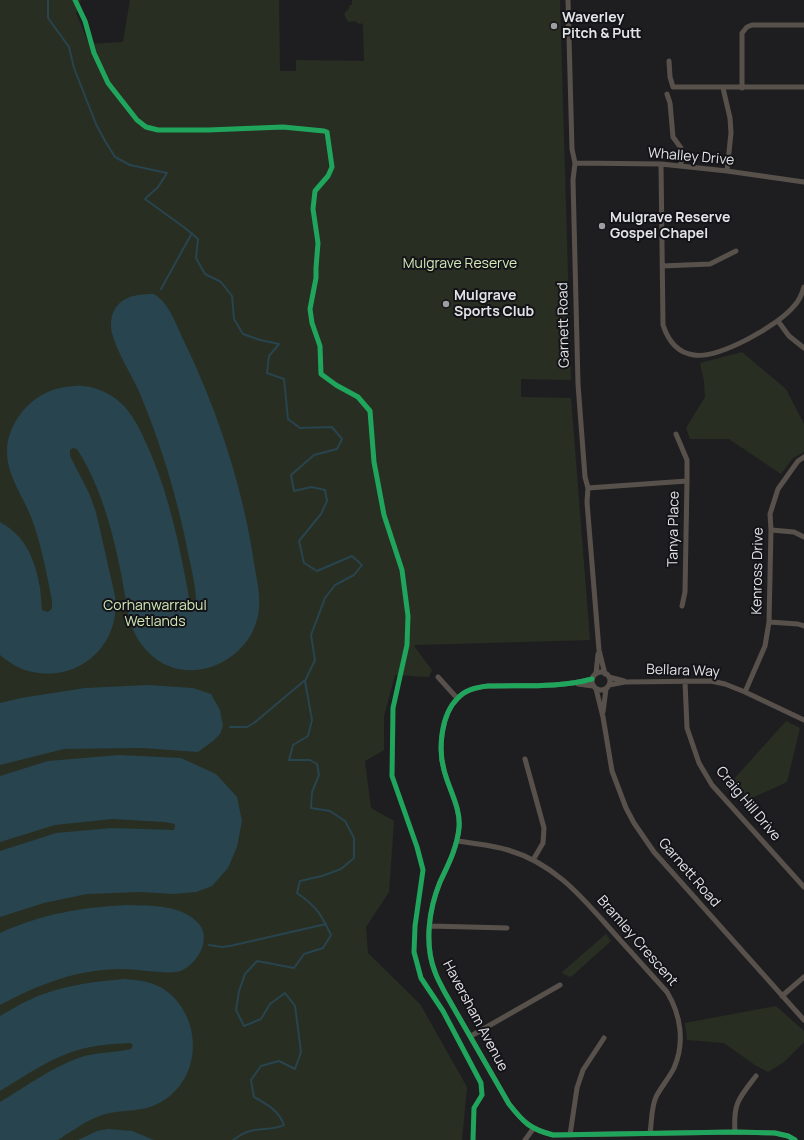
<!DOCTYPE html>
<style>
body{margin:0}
canvas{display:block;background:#1e1e20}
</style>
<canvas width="804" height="1140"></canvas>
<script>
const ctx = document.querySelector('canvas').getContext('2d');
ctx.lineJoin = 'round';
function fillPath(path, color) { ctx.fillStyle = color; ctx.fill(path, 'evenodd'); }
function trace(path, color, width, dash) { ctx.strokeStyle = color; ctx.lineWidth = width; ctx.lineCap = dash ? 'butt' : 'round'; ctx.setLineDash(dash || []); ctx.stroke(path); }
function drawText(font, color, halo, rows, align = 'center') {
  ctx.font = font + ' Manrope,sans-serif'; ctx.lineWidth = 4; ctx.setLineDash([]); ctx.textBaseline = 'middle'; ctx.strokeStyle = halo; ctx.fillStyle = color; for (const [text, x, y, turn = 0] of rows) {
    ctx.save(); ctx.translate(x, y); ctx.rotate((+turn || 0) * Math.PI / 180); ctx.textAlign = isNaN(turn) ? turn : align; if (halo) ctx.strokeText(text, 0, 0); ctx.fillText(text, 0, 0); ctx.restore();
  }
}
fillPath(new Path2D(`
 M0,0h81l-5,13 13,31 34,-2 7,-42h149l1,71h16v-11l68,1 -1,-37 -6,-1 -1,-2 -7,1c-4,-4 -5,-6 -4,-10l3,-2 2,-5h2v-5h208l11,380 -50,-1v18l50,1 19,242 -175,5 -1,1 18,24 -3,7 -34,-2 -11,41v34l-19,11 6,47 23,13 -5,71 -23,35 2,26 52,51 47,83 -5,53h-462z
 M742,352l44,37 18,35v28l-11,6 -12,16 -52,-35h-39l-4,-11 19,-31 -1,-16 -4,-18z
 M786,721l14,7 -13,54 -46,21 -15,-15z
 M606,934l5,7 -40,36 -10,-4z
 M776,1006l28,25v11l-20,20 -16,10 -13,-7 -31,-22 -37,-3 -2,-17z`), '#282e22');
fillPath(new Path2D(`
 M154,294c15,9 22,30 29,45 35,72 61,151 72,230 3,16 7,35 2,51 -13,46 -73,68 -108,33 -10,-10 -16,-21 -20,-34 -9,-56 -21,-122 -52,-170l-4,-1 -3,2v6l19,37 7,19 19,84c6,48 -35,86 -82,76 -13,-2 -23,-9 -33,-17v-133c26,14 35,38 40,66 1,7 1,15 2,22l5,2c6,-2 5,-5 5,-11 -5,-26 -10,-52 -18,-76 -8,-26 -27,-46 -27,-74 0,-22 16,-46 35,-56 10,-6 20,-8 32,-9 18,-2 38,7 51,21 12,14 19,31 26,47 20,48 30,98 39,149l2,3h4c1,-12 -4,-36 -7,-48 -11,-58 -28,-115 -51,-169 -8,-17 -29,-50 -27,-67 3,-25 23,-28 43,-28z
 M148,685l45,3 18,6 9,16 3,16 -3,8 -7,7 -15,11 -56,-4 -78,1 -64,16v-62l21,-5 64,-10z
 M119,755l62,3 35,16 21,23 5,24 -5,26 -9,21 -16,18 -16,6 -22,2 -34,-2 -53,2 -43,9 -44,14v-66l56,-18 56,-5 62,2 1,-6 -10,-2 -53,-3 -57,6 -55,17v-66l48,-15z
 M128,905c23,1 54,-1 71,19 13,15 -2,41 -19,47 -10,4 -43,-2 -57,-2 -45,0 -84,15 -123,36v-72c41,-19 83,-26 128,-28z
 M124,979c13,1 26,2 38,9 37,23 42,79 9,107 -26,22 -48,11 -74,22 -11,4 -21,12 -32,18 -2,2 -5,4 -7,5 -5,0 -11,0 -16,0 -14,0 -28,0 -42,0v-38c25,-15 51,-34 78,-44 17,-6 36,-5 53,-9l2,-4 -3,-2c-17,1 -35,2 -52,7 -28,8 -53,26 -78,41v-75c9,-5 18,-11 27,-15 30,-15 64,-19 97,-22z
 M108,1129l24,2 22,9h-76l19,-9z`), '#28444e');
trace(new Path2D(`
 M48,0v18l21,29 5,21 22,56 9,17 10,16 15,8 37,8 -9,14 -13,12 40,29 13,11 -2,19 9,16 16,8 11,14 2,23 9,15 17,6 19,4 -10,12 -2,17 17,6 4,40 12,9 32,-1 10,12 -5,10 -23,6 -23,20 3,16 17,-4 14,3 2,11 -6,13 -22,27 5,22 13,8 35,-15 10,9 -8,10 -19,10 -10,13 -14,37 4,25 -10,21 7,39 -4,16 -15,9 -4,15h21l7,4 2,11 -7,17 -1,16 19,3 15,10 9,17v20l-13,11 -19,7 -22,5 -3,12c20,14 24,21 34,42l-8,13 -19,6 -10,14 -37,-7 -12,13 -6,17 -3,19 8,16 17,-7 9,-15 15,-11 10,13 6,46 -6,17 -16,-8 -18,5 -10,14 3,17c13,7 25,14 30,28 -9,5 -24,3 -34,6 -6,1 -12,6 -17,9
 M161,289l31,-56
 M230,727h17l7,-4 50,-42
 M209,945l13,2 8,-1 96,-22`), '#28444e', 2);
trace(new Path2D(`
 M568,0l4,149 3,14 -2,17 5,204 7,93 3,11 -1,14 12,148 6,24
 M669,61l1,16 3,10h131
 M723,88l7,30 1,15 -4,38
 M742,88v-55l5,-6 5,-2h52
 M667,94l3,9 3,34 8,11v18
 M575,163l86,1 66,7 77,11
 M661,164l2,161c5,15 14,28 31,30 25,4 85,-30 100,-49 5,-5 8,-12 10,-19
 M662,266l48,-2 26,-13
 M778,321l11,15 15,12
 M676,434l11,26v21
 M588,488l99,-7 -2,111 -3,14
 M771,530l23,2 10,5
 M769,622l29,2 6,2
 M592 681a9 9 0 1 1 18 0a9 9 0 1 1-18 0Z
 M596,674l2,-20
 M438,677l19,21
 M609,677l15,4
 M592,679c-33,9 -69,6 -104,7 -10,1 -23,4 -30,12 -17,16 -20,51 -14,72 5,20 17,38 15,58 -2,20 -11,37 -19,54 -11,27 -16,62 -5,90 2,6 6,13 9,19l65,113c15,19 21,25 44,31l182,-3 40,1 13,3 7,4
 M685,681l2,47 12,35 13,22 92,102
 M578,684l15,2
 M609,685l16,-3 86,-1 14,3 20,8 59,28
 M596,689l7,28 9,54 14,37 8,15 20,29 150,168
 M745,692l20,-46 4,-24 2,-92 -1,-16 8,-25 20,-28 6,-4
 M603,712l3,-23
 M525,759l19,69 -1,15 -10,17
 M458,841c17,3 34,4 50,9 47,14 73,46 104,81 18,20 37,41 55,61 14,23 18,51 7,76 -5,10 -13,19 -18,29 -5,11 -4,24 -6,36
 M430,926l77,2
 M782,996l22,-19
 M471,1036l89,-51
 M735,1132c-2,-29 4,-34 21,-56
 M570,1135l7,-47 6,-18 21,-32
 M525,1140l8,-11`), '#58514b', 5);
trace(new Path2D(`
 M75,0l10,21 9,32 14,30 29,37 9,7 12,3h50l75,-3 41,4 3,1 5,35 -4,9 -13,15 -2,18 5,34 -2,25v10l-6,31 2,14 8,23 1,28 15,11 22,12 12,14 4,51 10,53 18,55 6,46 -1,29 -14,63 -1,68 25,71 6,23 -8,56 -1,26 7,26 22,33 38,72 1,12 -8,13 -1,32
 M592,679c-33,9 -69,6 -104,7 -10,1 -23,4 -30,12 -17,16 -20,51 -14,72 5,20 17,38 15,58 -2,20 -11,37 -19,54 -11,27 -16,62 -5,90 2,6 6,13 9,19l65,113c15,19 21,25 44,31l182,-3 40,1 13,3 7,4`), '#20a55d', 5);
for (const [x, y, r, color] of [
 [554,26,4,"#9d9ea1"],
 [602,226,4,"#9d9ea1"],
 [446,304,4,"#9d9ea1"]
]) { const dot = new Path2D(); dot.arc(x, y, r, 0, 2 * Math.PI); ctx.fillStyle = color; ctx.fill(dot); trace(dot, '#141418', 1.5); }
drawText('bold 14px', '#e2e3e6', '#141418', [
 ["Waverley",562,18],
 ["Pitch & Putt",562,34],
 ["Mulgrave Reserve",610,218],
 ["Gospel Chapel",610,234],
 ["Mulgrave",454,296],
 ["Sports Club",454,312]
], 'left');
drawText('14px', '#e2e3e6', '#141418', [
 ["Whalley Drive",691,157,5],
 ["Garnett Road",564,325,-91],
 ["Tanya Place",674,529,-89],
 ["Kenross Drive",758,571,-89],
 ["Bellara Way",683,671,2],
 ["Craig Hill Drive",748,804,50],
 ["Garnett Road",689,873,49],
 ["Bramley Crescent",637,941,49],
 ["Haversham Avenue",475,1016,62]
]);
drawText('14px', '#d1e9b6', '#141418', [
 ["Mulgrave Reserve",460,264],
 ["Corhanwarrabul",155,606],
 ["Wetlands",155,622]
]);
</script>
